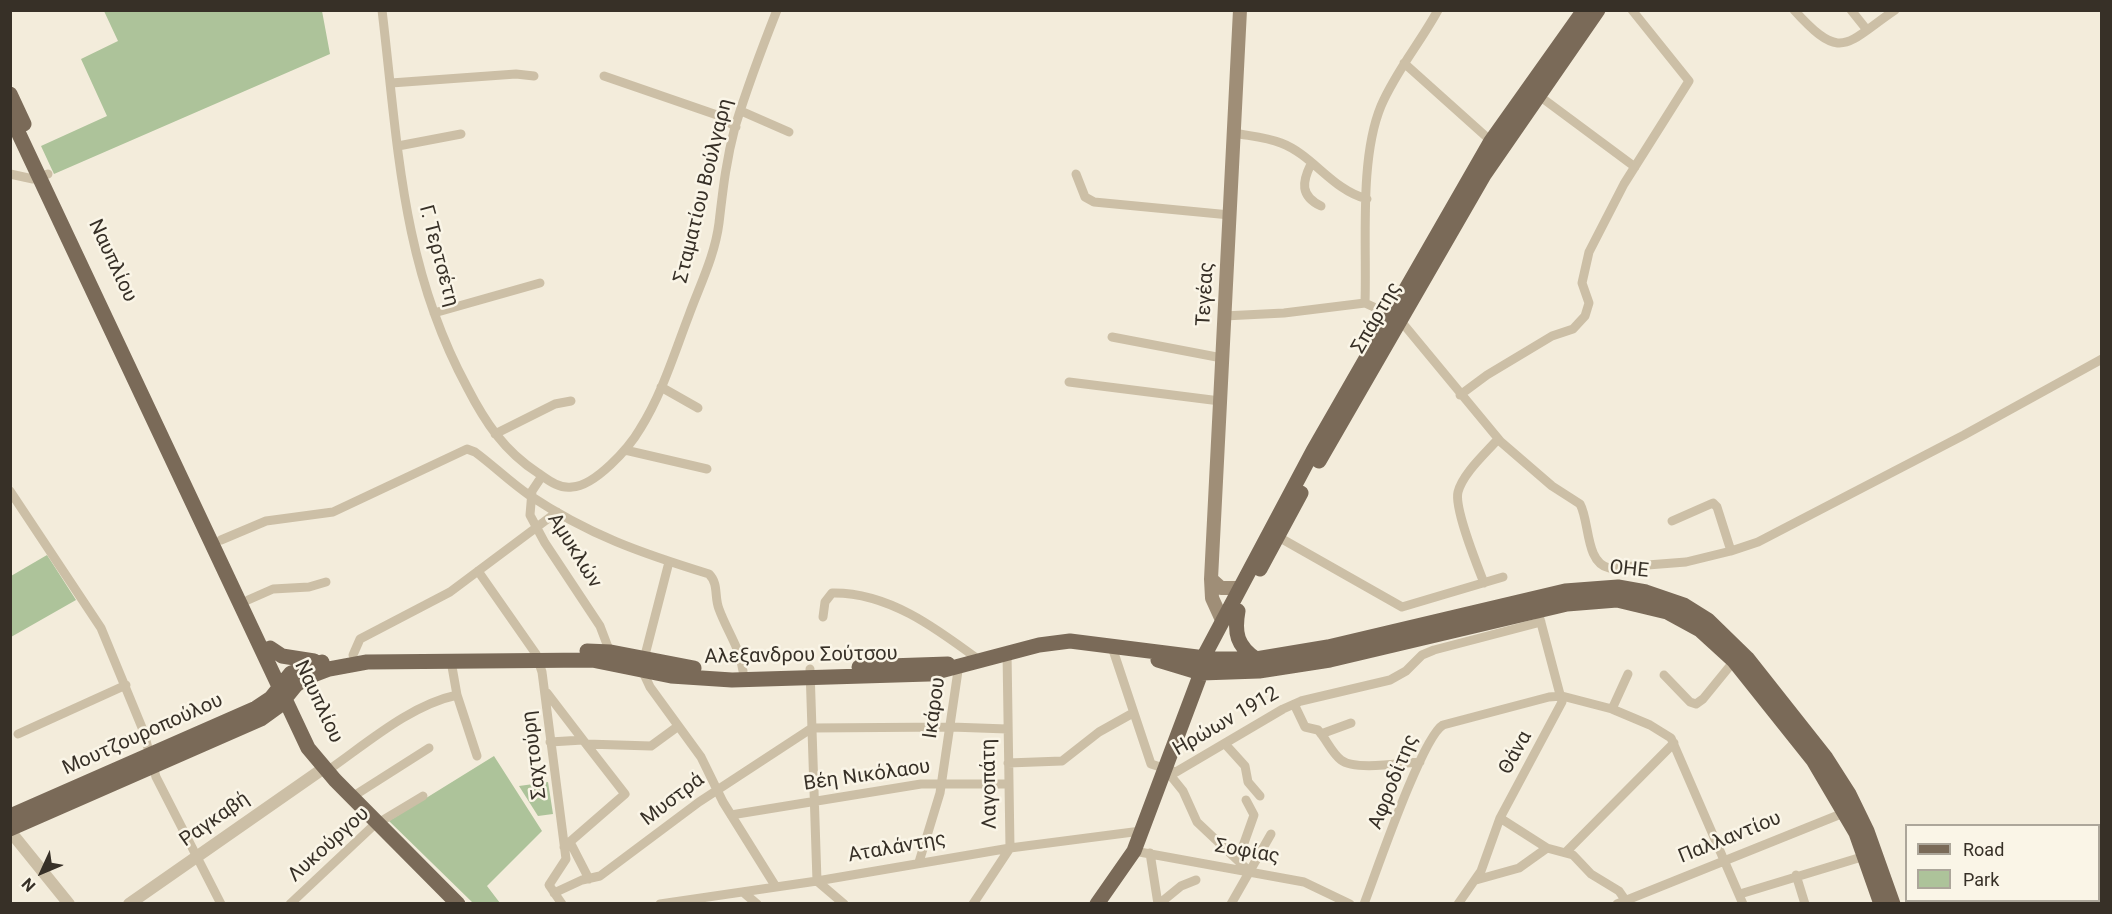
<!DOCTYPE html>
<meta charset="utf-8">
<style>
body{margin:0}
#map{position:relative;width:2112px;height:914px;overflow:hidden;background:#f3ecdb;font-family:Roboto,sans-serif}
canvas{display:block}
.frame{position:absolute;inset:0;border:12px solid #373027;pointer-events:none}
.legend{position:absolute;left:1905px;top:824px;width:195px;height:78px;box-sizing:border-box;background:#faf5e7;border:2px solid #aca69a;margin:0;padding:8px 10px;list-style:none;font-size:18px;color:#373027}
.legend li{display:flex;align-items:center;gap:12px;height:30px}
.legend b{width:30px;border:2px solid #aca69a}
.north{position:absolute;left:12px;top:842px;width:60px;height:60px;-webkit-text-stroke:4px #faf5e7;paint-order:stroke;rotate:226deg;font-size:16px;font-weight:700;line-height:24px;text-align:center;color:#373027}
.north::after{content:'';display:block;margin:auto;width:21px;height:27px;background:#373027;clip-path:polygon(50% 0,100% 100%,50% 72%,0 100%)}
</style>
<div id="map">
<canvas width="2112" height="914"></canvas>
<div class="frame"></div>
<ul class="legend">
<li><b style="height:8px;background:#7a6a58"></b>Road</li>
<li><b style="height:16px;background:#adc39a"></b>Park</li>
</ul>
<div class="north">N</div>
</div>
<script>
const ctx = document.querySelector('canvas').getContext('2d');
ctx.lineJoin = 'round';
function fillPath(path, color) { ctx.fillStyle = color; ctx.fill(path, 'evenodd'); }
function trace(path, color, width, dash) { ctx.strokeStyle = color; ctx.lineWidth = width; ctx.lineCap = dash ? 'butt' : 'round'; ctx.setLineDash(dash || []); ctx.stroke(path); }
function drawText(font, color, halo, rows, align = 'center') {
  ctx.font = font + ' Roboto,sans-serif'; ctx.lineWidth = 5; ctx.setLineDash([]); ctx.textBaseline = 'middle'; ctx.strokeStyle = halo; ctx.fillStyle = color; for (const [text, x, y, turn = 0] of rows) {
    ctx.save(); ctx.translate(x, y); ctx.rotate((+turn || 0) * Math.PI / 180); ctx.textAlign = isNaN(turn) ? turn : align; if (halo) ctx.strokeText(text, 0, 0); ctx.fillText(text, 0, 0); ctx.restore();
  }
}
fillPath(new Path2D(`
 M104,11h218l8,43 -276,120 -13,-28 66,-30 -26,-57 37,-18z
 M47,555l29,45 -65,37v-61z
 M494,756l48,75 -55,55 13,17h-27l-84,-82z
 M548,782l5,32 -15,2 -19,-30z`), '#adc39a');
trace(new Path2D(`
 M382,10c16,134 19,255 85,377 18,35 37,64 71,86 10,7 21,16 34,14 23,-1 57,-39 68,-58 22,-35 34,-75 49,-114 11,-30 26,-60 30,-92 4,-34 7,-62 16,-96 12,-39 27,-79 42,-117
 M1794,10c48,53 51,34 101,0
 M1851,10l16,20
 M1404,63l87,78
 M604,76l113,39 19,12
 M391,83l125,-9 18,2
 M1538,95l97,72
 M741,111l48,21
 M1234,133c15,3 32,4 47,10 32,12 51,47 86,56
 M398,146l63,-12
 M1311,164c-9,18 -11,32 10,42
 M10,174l23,5 15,-5
 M1076,174l9,23 9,5 136,13
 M1365,303c2,-59 -6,-144 16,-197 15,-35 39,-63 57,-96
 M434,313l106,-30
 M1224,316l60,-3 81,-10 26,12 9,5 101,122 51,44 28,18c10,18 5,58 29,64l77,-6 45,-11 27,-9 206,-107 138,-76
 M1112,337l110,21
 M1069,382l151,19
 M661,387l37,21
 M1460,395l27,-20 65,-39 21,-7 12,-13 4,-13 -7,-20 7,-31 35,-68 65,-103 -57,-71
 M495,434l60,-30 16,-3
 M625,450l82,19
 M542,476l-10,15 -2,24 15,28 55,83 11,29
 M10,491l91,137 42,102 13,47 65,127
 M1672,521l41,-18 4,4 14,44
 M1275,535l127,72 101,-30
 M221,540l45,-19 67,-9 134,-63 8,3c19,14 35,30 54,43 60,40 112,58 180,79 10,10 5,23 10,35 8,22 21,39 24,62
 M669,562l-25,97 -1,13 7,15 51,70 22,45 53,85
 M478,571l58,83 6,18 24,187 -17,26 13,19
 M1484,583c-7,-18 -30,-75 -26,-91 5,-19 28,-39 40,-53
 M248,600l25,-11 36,-2 17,-5
 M823,617l2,-15 7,-9c56,-1 104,35 147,67
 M1112,647l39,117 25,8 107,-63 18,-8 89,-21 16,-9 16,-16 12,-5 107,-28
 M353,655l7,-16 90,-47 107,-80
 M451,661l6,34 20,61
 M810,669l7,212 27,23
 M1664,675l26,27 6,2 7,-5 31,-38
 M547,693l36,47 -33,2
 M1294,704l11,23 13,3c9,10 13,22 23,30 14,11 60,3 79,2
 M1612,709l16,-35
 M18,734l108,-49
 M1321,734l30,-11
 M586,744l65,2 26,-19
 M1226,745l19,21 3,16 12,14
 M1008,763l54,-2 37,-29 34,-19
 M1166,770l17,21 14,31 52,49
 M327,771c39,-27 83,-66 130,-76
 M352,797l77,-49
 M731,815l190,-31h88
 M1500,818l47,30 26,7 18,19 28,17 9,13
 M570,842l19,37
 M564,847l61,-53 -42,-54
 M1134,851l170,31 46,22
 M1566,852l108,-109
 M1150,853l8,51
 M1238,860l16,-45 -8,-15
 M919,862l21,-69 19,-129
 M1796,875l9,29
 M1476,880l43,-12 28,-20
 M743,892l14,12
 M554,893l28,-13 18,-4 99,-74 113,-74 139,-1 56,2
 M1740,894l125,-38
 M2034,900l3,4
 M290,904l83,-78 50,-30
 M660,904l157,-23 193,-33 131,-17
 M973,904l37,-56 -3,-196
 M1159,904l22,-18 15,-6
 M1231,904l40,-70
 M1364,904c12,-31 58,-167 79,-179l106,-28 13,-1 50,13 38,16 21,13 72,166
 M1458,904l23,-33 19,-53 62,-116 -22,-83
 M1617,904l229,-92`), '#ccbfa6', 9);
trace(new Path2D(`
 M10,831l59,73
 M129,904l195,-136`), '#ccbfa6', 12);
trace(new Path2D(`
 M1211,579l10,9h18
 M1222,620l-10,-22 -1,-19 29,-569`), '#9f8e77', 14);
trace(new Path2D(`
 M10,94l14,30
 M10,115l298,633 27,32 123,124
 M1319,461l165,-286 114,-165
 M1260,569l41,-76
 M1238,611c-4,22 -1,35 18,48
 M270,648l12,8 32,5
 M587,651l24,1 83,16
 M1158,660l43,13 58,-2 71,-11 237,-56 50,-4 50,12 33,18 34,31 79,99 43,73 25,71
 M859,667l89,-3
 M10,816l246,-108 15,-10 20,-25 31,-11
 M10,829l251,-110 18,-13 17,-21 12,-8 21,-8 38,-7 225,-2 79,16 61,4 197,-6 110,-29 31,-4 143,18h43l72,-12 237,-56 53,-4 28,5 38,13 24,15 39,38 79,100 23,36 18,37 26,73
 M1097,904l37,-53 67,-178 2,-15 110,-207 178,-310 93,-131`), '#7a6a58', 15);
drawText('20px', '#373027', '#faf5e7', [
 ["Σταματίου Βούλγαρη",704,191,-76],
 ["Γ. Τερτσέτη",438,256,75],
 ["Ναυπλίου",112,261,65],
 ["Τεγέας",1206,294,-87],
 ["Σπάρτης",1377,318,-60],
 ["Αμυκλών",574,551,58],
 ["ΟΗΕ",1629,570,6],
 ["Αλεξανδρου Σούτσου",801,656,-1],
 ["Ναυπλίου",318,702,65],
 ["Ικάρου",935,708,-82],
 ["Ηρώων 1912",1226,722,-30],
 ["Μουτζουροπούλου",143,735,-24],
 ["Θάνα",1516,753,-61],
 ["Σαχτούρη",535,755,-97],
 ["Βέη Νικόλαου",867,776,-8],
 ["Αφροδίτης",1394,782,-68],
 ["Λαγοπάτη",990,784,-91],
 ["Μυστρά",673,800,-37],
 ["Ραγκαβή",215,820,-35],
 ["Παλλαντίου",1730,838,-22],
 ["Λυκούργου",329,845,-42],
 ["Αταλάντης",897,848,-10],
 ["Σοφίας",1247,852,10]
]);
</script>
